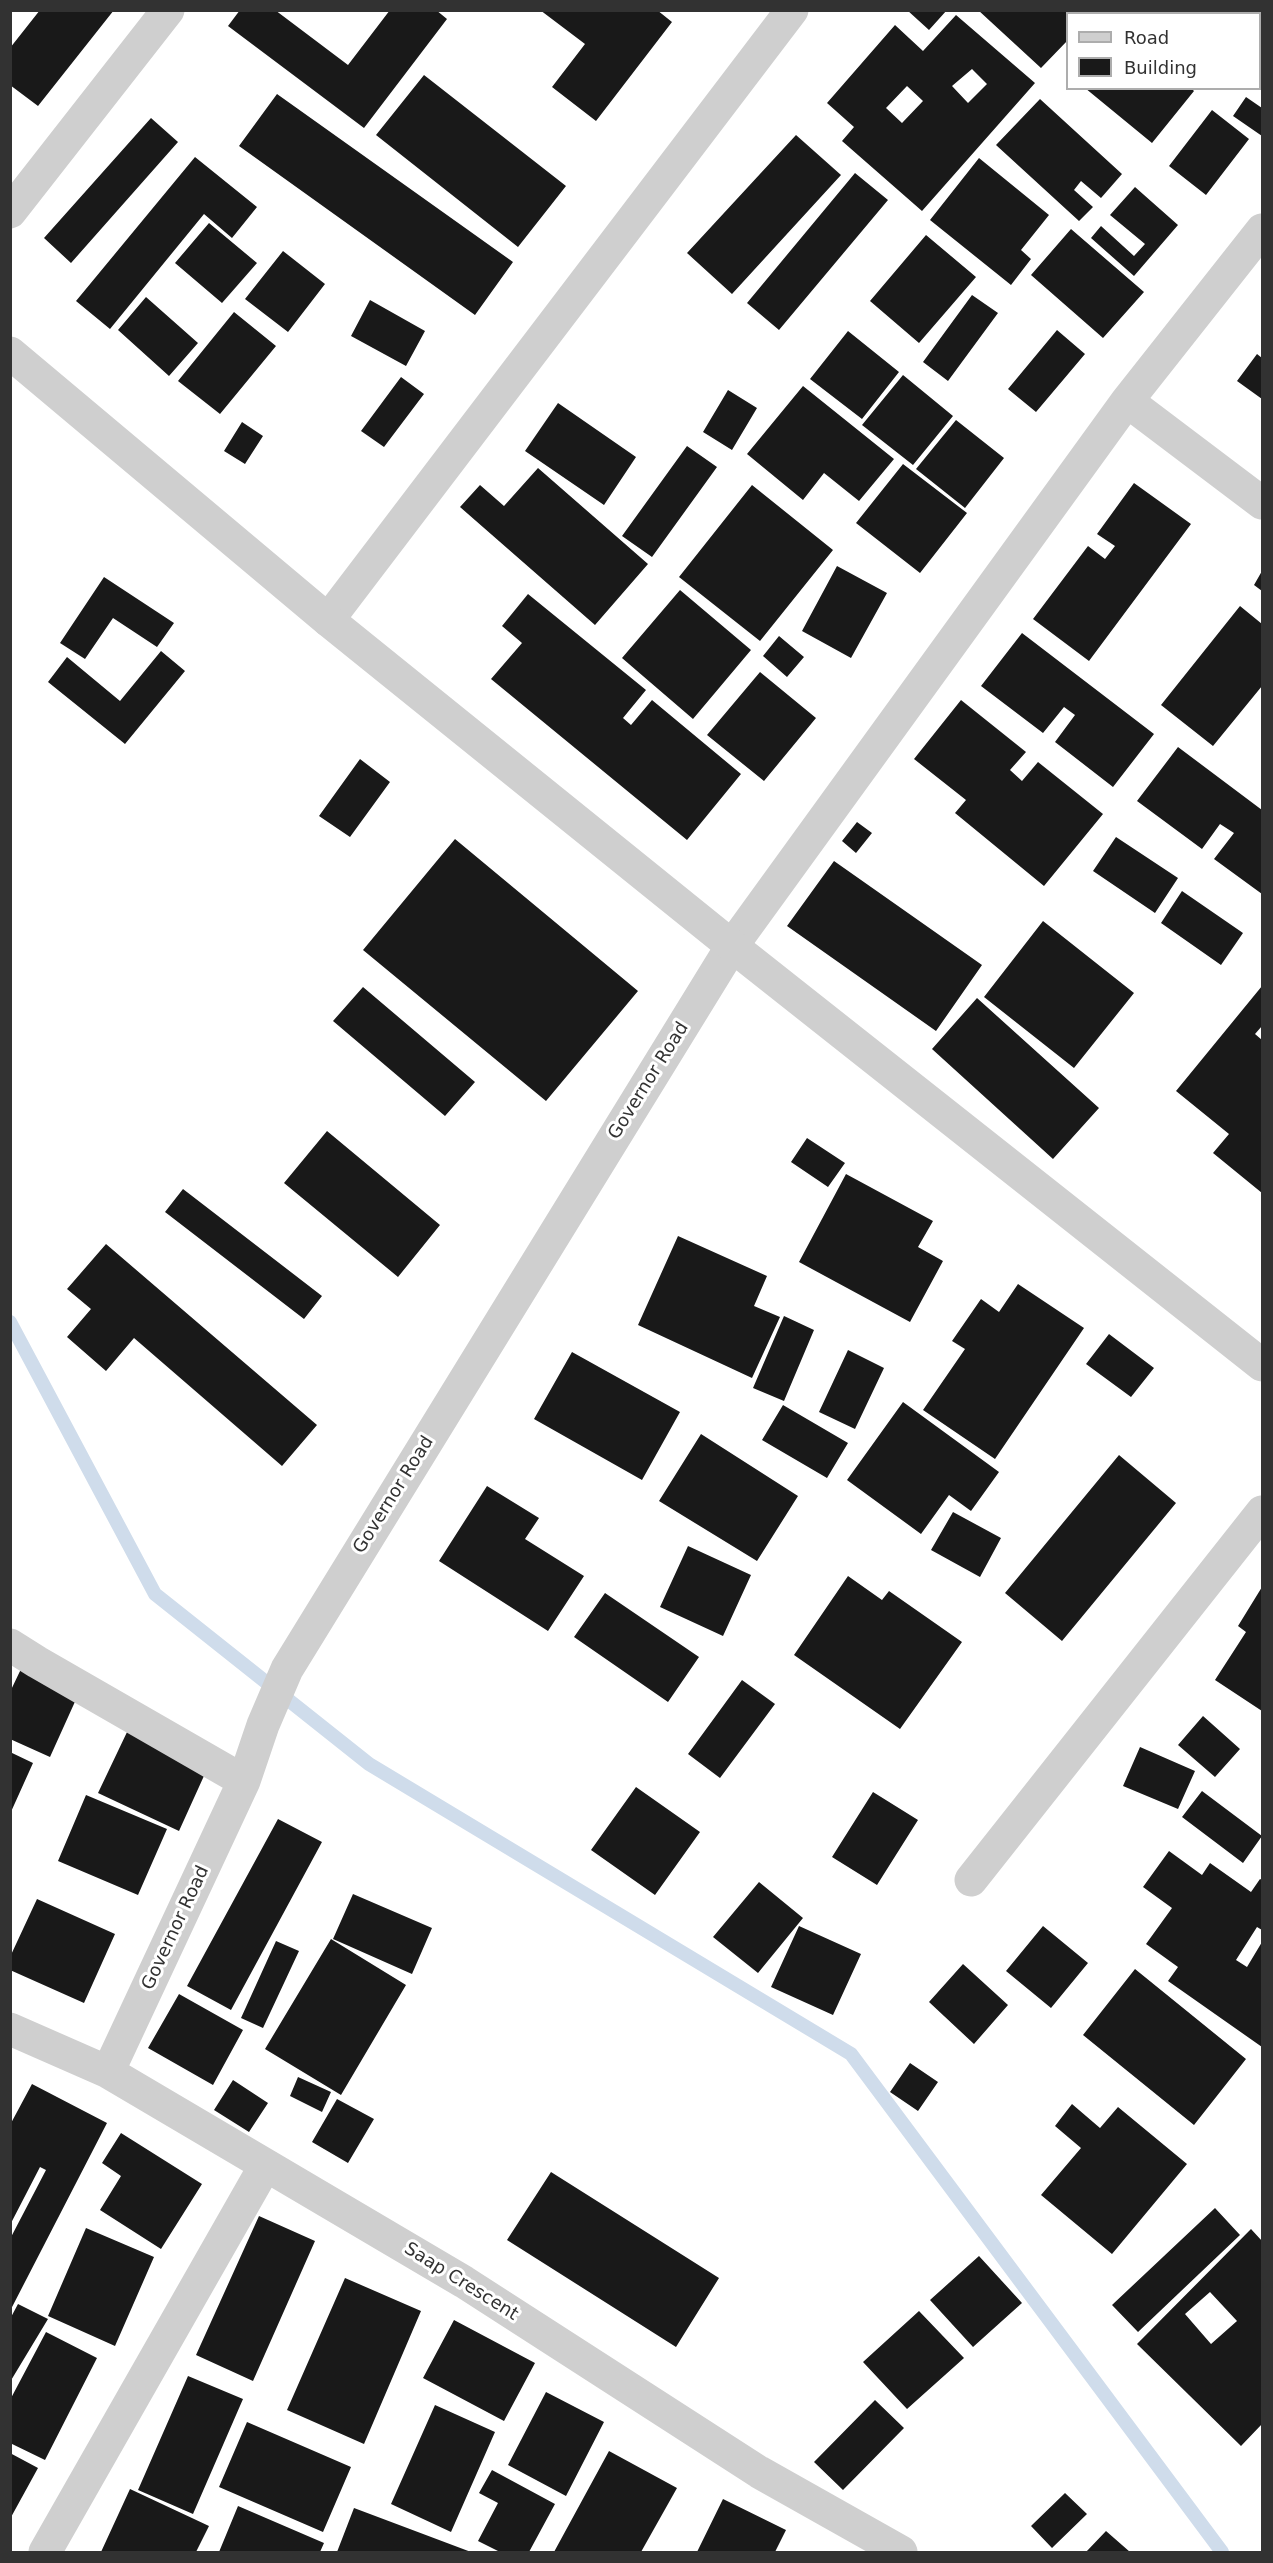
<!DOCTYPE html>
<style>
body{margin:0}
#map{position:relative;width:1273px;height:2563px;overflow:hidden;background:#fff;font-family:"DejaVu Sans",sans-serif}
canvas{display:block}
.frame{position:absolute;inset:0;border:12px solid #323232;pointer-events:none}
.legend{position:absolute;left:1066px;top:12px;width:195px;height:78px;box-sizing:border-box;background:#fff;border:2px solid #adadad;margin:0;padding:8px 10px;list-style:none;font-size:18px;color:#323232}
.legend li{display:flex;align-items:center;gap:12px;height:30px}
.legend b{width:30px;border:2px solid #adadad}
</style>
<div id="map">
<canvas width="1273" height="2563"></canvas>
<div class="frame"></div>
<ul class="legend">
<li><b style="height:8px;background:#cfcfcf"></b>Road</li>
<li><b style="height:16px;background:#191919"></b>Building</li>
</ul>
</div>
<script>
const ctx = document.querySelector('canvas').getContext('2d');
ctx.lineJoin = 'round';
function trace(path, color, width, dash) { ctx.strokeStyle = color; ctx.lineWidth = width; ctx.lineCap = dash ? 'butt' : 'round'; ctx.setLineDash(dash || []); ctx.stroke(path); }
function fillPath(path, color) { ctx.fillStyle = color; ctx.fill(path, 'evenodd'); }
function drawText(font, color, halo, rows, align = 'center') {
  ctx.font = font + ' "DejaVu Sans",sans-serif'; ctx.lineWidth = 6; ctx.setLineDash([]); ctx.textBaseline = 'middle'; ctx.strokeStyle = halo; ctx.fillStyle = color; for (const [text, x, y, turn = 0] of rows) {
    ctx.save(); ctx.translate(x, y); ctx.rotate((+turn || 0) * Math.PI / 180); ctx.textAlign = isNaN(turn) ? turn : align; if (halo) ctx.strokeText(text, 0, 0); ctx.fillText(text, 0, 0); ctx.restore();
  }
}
trace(new Path2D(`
 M10,1322l145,272 214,170 482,290 371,498`), '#cfdceb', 14);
fillPath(new Path2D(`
 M40,10h74l-76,96 -28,-21v-37z
 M240,10h35l73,55 42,-55h46l11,9 -83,109 -136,-102z
 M540,10h117l15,12 -76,99 -44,-34 33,-43z
 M907,10h40l-18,20z
 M978,10h100l3,4h-13v26l-27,28z
 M1190,10h72v48l-2,3v-47h-73z
 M956,15l79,68 -113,128 -80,-70 12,-14 -27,-24 68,-78 28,26zM972,69l15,15 -19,19 -16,-17zM907,86l16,15 -21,22 -16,-15z
 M424,75l142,111 -48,61 -142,-112z
 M1085,88h106l3,3 -42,52z
 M277,94l236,168 -38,53 -236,-169z
 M1246,97l16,11v28l-29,-20z
 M1040,99l82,75 -21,24 -20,-17 -7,9 19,17 -14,14 -83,-76z
 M1212,110l37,29 -43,56 -37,-29z
 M151,118l27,24 -107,121 -27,-25z
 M796,135l45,40 -109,119 -45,-41z
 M195,157l62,50 -25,31 -28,-24 -94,115 -34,-28z
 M979,158l70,57 -28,35 10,9 -20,26 -81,-65z
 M855,173l33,27 -109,130 -32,-27z
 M1135,187l43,38 -44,51 -43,-38 10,-12 33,30 11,-12 -35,-29z
 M209,223l48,40 -35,40 -47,-40z
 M1071,229l73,63 -41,46 -72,-63z
 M926,235l50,42 -57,66 -49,-42z
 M283,251l42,33 -37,48 -43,-33z
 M972,295l26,18 -50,68 -25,-19z
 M146,297l52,46 -29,33 -51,-46z
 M370,300l55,31 -19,35 -55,-30z
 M234,312l42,34 -56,68 -42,-33z
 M1057,330l28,24 -49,58 -28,-23z
 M848,331l51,41 -37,47 -52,-40z
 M1257,354l5,4v41l-25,-18z
 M903,375l50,41 -40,49 -51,-40z
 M401,377l23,17 -40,53 -23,-16z
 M803,386l91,73 -35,42 -35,-28 -21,27 -56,-46z
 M728,390l29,18 -25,42 -29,-18z
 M558,403l78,54 -32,48 -79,-54z
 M956,420l48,38 -39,50 -49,-39z
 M242,422l21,14 -18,28 -21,-13z
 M687,446l30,21 -65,90 -30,-21z
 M903,464l64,49 -47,60 -64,-50z
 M538,468l110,96 -53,61 -135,-118 20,-22 24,21z
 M1134,483l57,41 -102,137 -56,-42 55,-73 17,13 10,-13 -18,-12z
 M752,485l81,65 -73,91 -81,-64z
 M837,566l50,27 -36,65 -49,-27z
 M1262,571v20l-8,-6z
 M104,577l70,46 -17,24 -44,-29 -28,41 -25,-16z
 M680,590l71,60 -58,69 -71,-61z
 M528,594l118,96 -23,28 8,7 21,-25 89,74 -54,66 -196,-161 31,-36 -20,-17z
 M1240,606l22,18v62l-49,60 -52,-41z
 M1022,633l132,101 -41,53 -58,-45 20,-27 -11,-8 -21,26 -62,-47z
 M779,636l25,21 -17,20 -24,-21z
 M161,651l24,20 -60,73 -77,-62 19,-25 53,44z
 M760,672l56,46 -52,63 -57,-46z
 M961,700l65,52 -16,18 12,11 16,-19 65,52 -59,72 -89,-73 11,-13 -52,-41z
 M1178,747l84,63v84l-48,-35 20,-26 -14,-9 -18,25 -65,-48z
 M360,759l30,23 -40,55 -31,-21z
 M857,822l15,11 -16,20 -14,-12z
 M1116,837l62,41 -23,35 -62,-42z
 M455,839l183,152 -92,110 -183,-151z
 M834,861l148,104 -46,66 -149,-105z
 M1182,891l61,42 -22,32 -60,-42z
 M1043,921l91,72 -60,75 -90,-71z
 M1262,986v40l-7,8 7,6v153l-49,-40 16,-19 -53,-43z
 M363,987l112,95 -30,34 -112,-95z
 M977,998l122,110 -46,51 -121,-110z
 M327,1131l113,94 -42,52 -114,-94z
 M807,1138l38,25 -17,24 -37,-25z
 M846,1174l87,47 -15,26 25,14 -33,61 -111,-60z
 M183,1189l139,107 -18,23 -139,-107z
 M678,1236l89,40 -13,30 26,11 -28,61 -114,-53z
 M106,1244l211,181 -35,41 -148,-128 -28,33 -39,-34 24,-28 -24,-20z
 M1018,1284l66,44 -89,131 -72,-49 42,-61 -13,-8 29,-42 18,13z
 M784,1316l30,14 -30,71 -31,-13z
 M1109,1334l45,34 -23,29 -45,-33z
 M848,1350l36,18 -29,61 -36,-17z
 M572,1352l108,60 -38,68 -108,-61z
 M903,1402l96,70 -28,39 -22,-16 -28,39 -74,-54z
 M783,1405l65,38 -21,35 -65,-38z
 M701,1434l97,62 -41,65 -98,-60z
 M1119,1455l57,48 -114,138 -57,-48z
 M487,1486l52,32 -14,21 59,37 -36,55 -109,-70z
 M953,1512l48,26 -21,39 -49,-27z
 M688,1546l63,29 -28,61 -63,-29z
 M848,1576l34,24 7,-9 73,51 -62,87 -106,-74z
 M1262,1587v124l-47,-31 31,-48 -8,-6z
 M605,1593l94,64 -31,45 -94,-65z
 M21,1669l57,26 -28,62 -40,-18v-47z
 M742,1680l33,24 -55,74 -32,-24z
 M1203,1716l37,33 -25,28 -37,-32z
 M128,1730l80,37 -29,64 -81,-38z
 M1140,1747l55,24 -17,38 -55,-23z
 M10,1752l23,11 -23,51z
 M636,1787l64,45 -45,63 -64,-45z
 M1202,1791l60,45 -19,27 -61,-46z
 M873,1792l45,28 -41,65 -45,-28z
 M86,1795l81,34 -29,66 -80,-34z
 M278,1819l44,23 -91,168 -44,-24z
 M1169,1851l33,24 8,-12 41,29 9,-13 2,1v50l-5,-3 -21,33 11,7 15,-25v105l-94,-66 10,-14 -32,-23 26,-36 -29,-21z
 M759,1882l44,36 -45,55 -45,-36z
 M353,1894l79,34 -20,46 -79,-35z
 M37,1899l78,35 -31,69 -74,-33v-13z
 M799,1926l62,28 -28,61 -62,-28z
 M1043,1926l45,37 -37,45 -45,-37z
 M331,1939l75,46 -65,110 -76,-46z
 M276,1941l23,10 -36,77 -22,-10z
 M963,1964l45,41 -34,39 -45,-42z
 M1135,1969l111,90 -52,66 -111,-90z
 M179,1994l64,36 -30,55 -65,-37z
 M910,2063l28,19 -20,29 -28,-19z
 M298,2077l33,15 -9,20 -32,-16z
 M233,2080l35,23 -19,29 -35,-22z
 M32,2084l75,39 -97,188v-72l36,-69 -6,-3 -30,58v-100z
 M337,2099l37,20 -26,44 -36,-21z
 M1072,2104l28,24 18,-21 69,57 -75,90 -71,-59 40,-47 -26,-22z
 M121,2133l81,51 -41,65 -61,-39 21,-34 -19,-13z
 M551,2172l168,106 -43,69 -169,-107z
 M1215,2208l25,27 -102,97 -26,-27z
 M259,2216l56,25 -62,140 -57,-26z
 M86,2228l68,29 -39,89 -67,-30z
 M1251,2229l11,12v183l-21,22 -104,-102zM1210,2292l27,29 -26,23 -26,-30z
 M979,2256l43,47 -49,44 -43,-47z
 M345,2278l76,33 -57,133 -77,-34z
 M18,2304l30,15 -38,63v-63z
 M919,2311l45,47 -57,51 -44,-47z
 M454,2320l81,43 -31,58 -81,-43z
 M46,2332l51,26 -52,102 -35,-17v-43z
 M188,2376l55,23 -50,115 -55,-24z
 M546,2392l58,30 -38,74 -58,-31z
 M875,2400l29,28 -61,62 -29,-28z
 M435,2405l60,27 -44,100 -60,-28z
 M247,2422l104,45 -28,65 -104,-45z
 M609,2451l68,37 -36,64h-87z
 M10,2453l28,15 -28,51z
 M492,2470l63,34 -26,48h-29l-22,-11 20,-38 -19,-10z
 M130,2489l79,37 -13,26h-95z
 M1065,2493l22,21 -35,34 -21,-22z
 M723,2499l63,31 -11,22h-78z
 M238,2506l86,37 -4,9h-101z
 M354,2508l117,44h-134z
 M1106,2531l24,21h-44z`), '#191919');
trace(new Path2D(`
 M10,212l158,-202
 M1127,401l135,102
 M328,620l464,-610
 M10,1645l27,17 207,119
 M971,1880l291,-368
 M10,2029l98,43 356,210 295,190 142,80
 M108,2072l136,-291 19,-56 24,-56 445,-723 395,-545 135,-171
 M45,2552l220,-386`), '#cfcfcf', 33);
trace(new Path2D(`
 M10,353l318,267 404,326 530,419`), '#cfcfcf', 33);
drawText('18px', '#323232', '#fff', [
 ["Governor Road",649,1081,-58],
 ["Governor Road",394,1495,-58],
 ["Governor Road",176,1928,-65],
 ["Saap Crescent",461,2282,32]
]);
</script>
